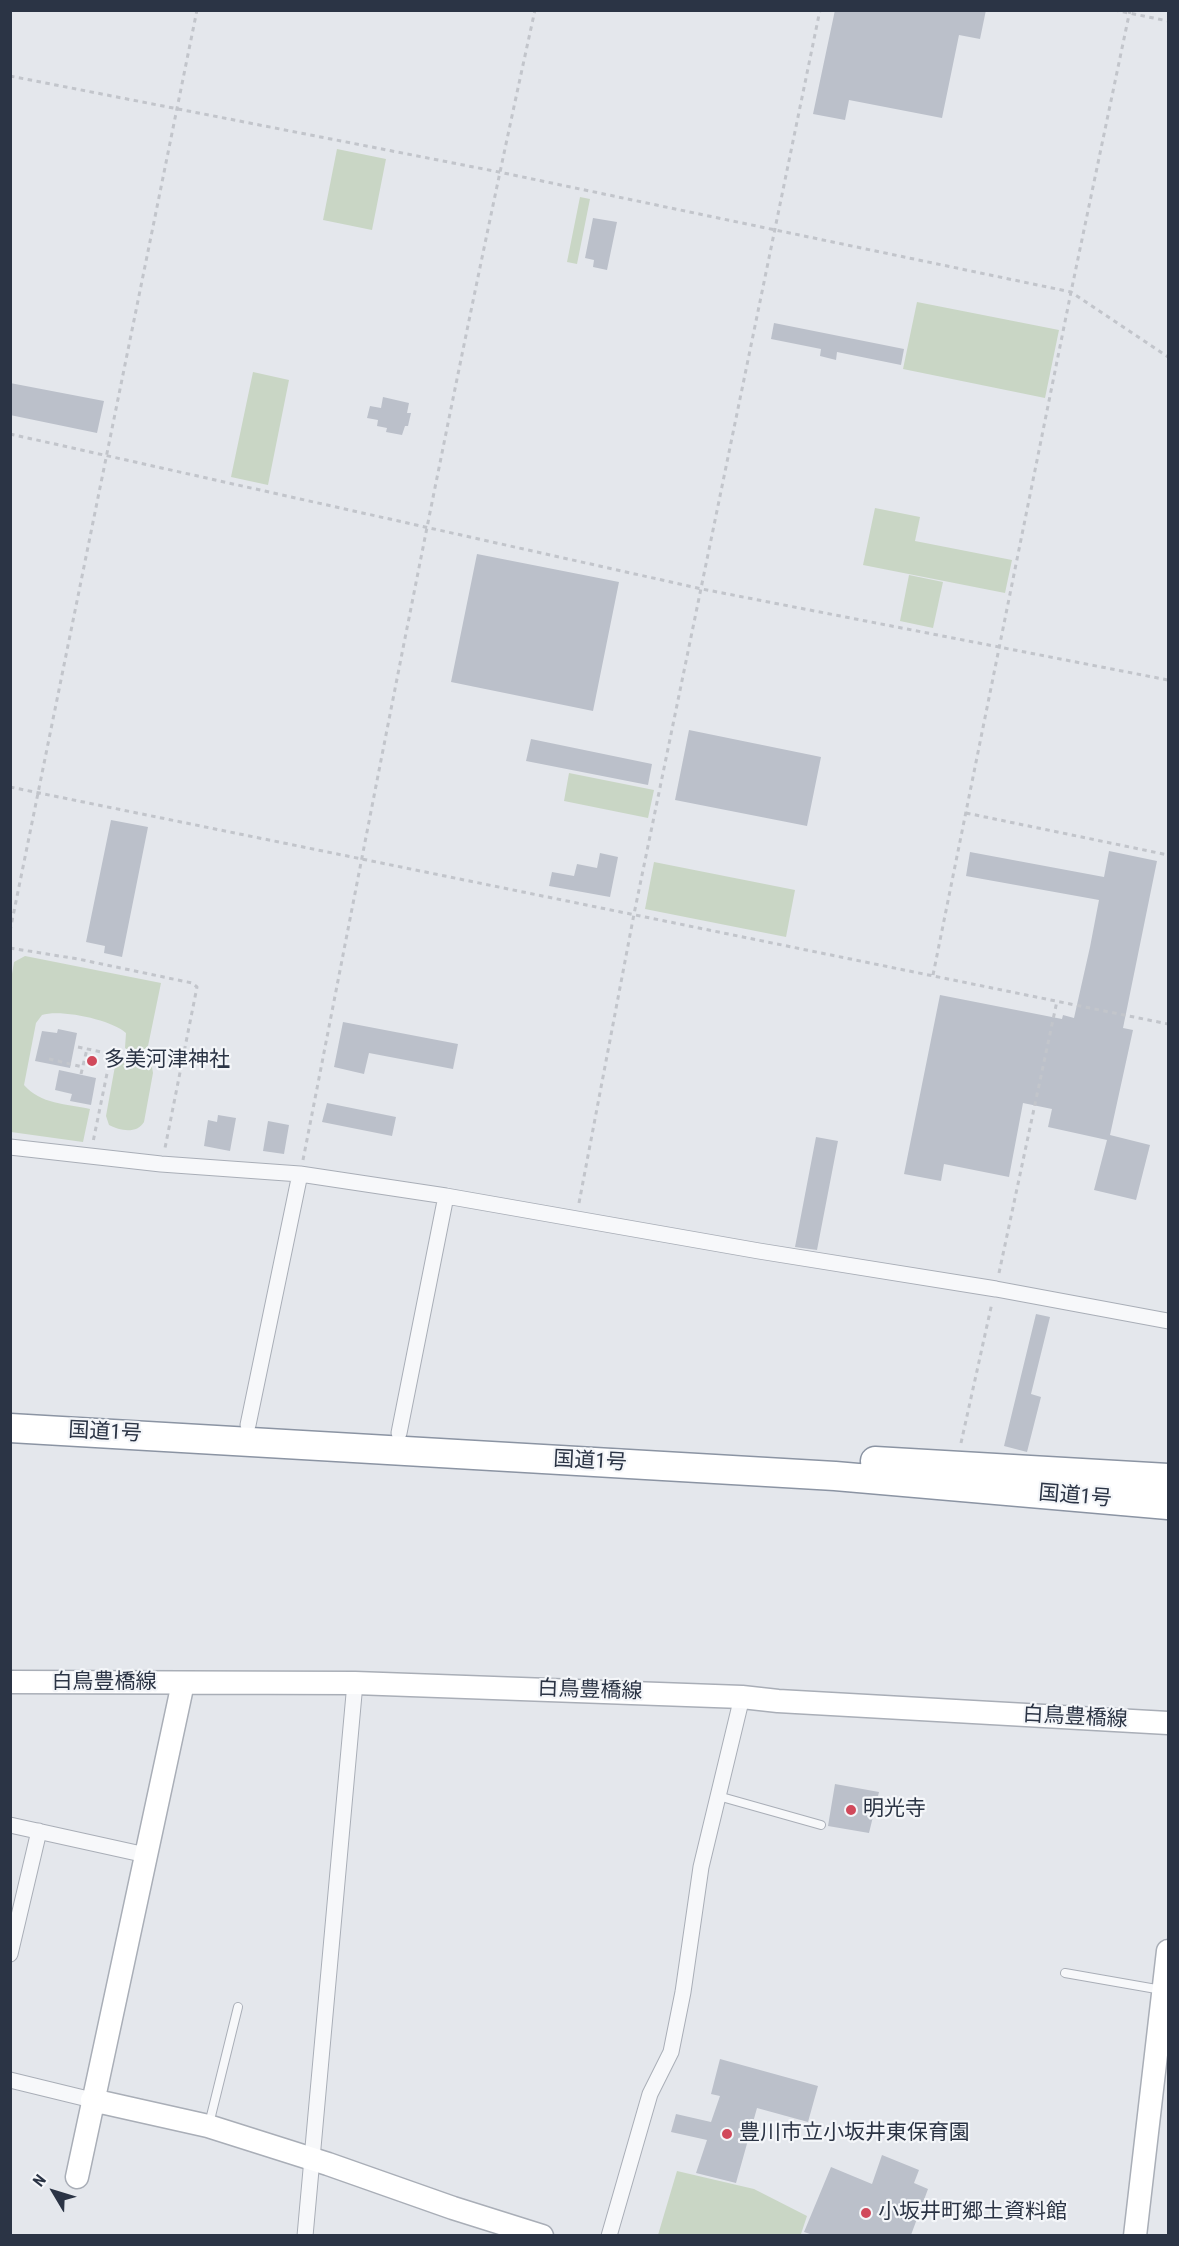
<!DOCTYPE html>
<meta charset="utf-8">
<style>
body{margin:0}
#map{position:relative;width:1179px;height:2246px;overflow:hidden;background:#e4e7ec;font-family:"Roboto Condensed",sans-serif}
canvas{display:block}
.frame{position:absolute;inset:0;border:12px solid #2b3445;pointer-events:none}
.north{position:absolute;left:24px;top:2162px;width:60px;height:60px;-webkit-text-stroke:4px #f4f6f9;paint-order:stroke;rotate:308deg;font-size:16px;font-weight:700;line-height:24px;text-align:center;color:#2b3445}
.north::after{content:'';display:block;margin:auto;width:21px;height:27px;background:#2b3445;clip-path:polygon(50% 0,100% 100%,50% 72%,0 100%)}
</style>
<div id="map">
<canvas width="1179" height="2246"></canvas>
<div class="frame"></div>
<div class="north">N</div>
</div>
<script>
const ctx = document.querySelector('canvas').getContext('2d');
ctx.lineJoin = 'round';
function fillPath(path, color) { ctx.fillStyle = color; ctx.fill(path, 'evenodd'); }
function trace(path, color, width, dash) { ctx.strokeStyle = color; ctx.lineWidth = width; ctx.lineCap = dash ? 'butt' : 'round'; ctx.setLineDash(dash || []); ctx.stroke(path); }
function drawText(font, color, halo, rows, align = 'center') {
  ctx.font = font + ' "Roboto Condensed","Noto Sans JP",sans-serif'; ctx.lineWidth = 4.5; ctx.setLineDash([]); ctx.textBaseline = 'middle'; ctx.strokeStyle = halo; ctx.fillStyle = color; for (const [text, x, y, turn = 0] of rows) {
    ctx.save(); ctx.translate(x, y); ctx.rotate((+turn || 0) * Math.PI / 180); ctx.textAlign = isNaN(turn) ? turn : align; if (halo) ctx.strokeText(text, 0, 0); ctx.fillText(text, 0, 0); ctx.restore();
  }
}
fillPath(new Path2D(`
 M337,149l49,10 -14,71 -49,-10z
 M580,197l10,2 -13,65 -10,-2z
 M917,302l142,28 -14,68 -142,-29z
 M253,372l36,8 -21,105 -37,-8z
 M875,508l45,9 -5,24 97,19 -7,33 -142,-28z
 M909,575l34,7 -10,46 -33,-7z
 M569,773l85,17 -6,28 -84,-17z
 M654,862l141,28 -9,47 -141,-28z
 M25,956l136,27 -13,63 -7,7 -11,-2 -5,-3 1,-15c-14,-13 -65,-24 -84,-18l-6,8 -12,62c16,19 43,19 66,24l-7,33 -72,-10v-152l3,-18z
 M127,1058l18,4 7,5 1,6 -9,49c-7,12 -24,9 -35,3l-3,-9 9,-50 4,-5z
 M677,2171l77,18 53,27 -6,18 3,1h-146z`), '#c9d6c5');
fillPath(new Path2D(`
 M835,10h151l-6,29 -21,-4 -17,83 -93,-18 -4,20 -32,-6z
 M593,218l24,4 -10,48 -14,-3 1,-7 -9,-2z
 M774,323l130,26 -3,16 -64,-13 -1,8 -16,-4 1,-7 -50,-10z
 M10,383l94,18 -7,32 -87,-18z
 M383,397l26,6 -2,10h4l-3,13h-3l-3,9 -16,-3 1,-4 -10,-2 1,-6 -11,-2 3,-12 11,2z
 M477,554l142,28 -26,129 -142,-29z
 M689,730l132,27 -14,69 -132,-26z
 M531,739l121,25 -4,21 -122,-24z
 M111,820l37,7 -26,130 -18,-4 1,-7 -19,-4z
 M1109,851l48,10 -34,167 10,2 -23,105 40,10 -14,55 -42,-10 13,-50 -59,-13 4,-18 -29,-6 -14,74 -65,-13 -3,17 -37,-7 36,-179 122,24 1,-4 11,3 16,-71 9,-47 -133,-24 4,-24 134,25z
 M600,853l18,4 -8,40 -61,-11 3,-14 22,4 3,-12 20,4z
 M343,1022l115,22 -5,25 -84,-16 -5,21 -30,-7z
 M58,1029l19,4 -7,35 -35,-7 7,-30 15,2z
 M59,1070l37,8 -5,27 -21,-4 2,-7 -17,-4z
 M327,1103l69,14 -4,19 -70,-14z
 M218,1115l18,3 -6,33 -26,-5 4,-26 9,2z
 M268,1121l21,4 -5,29 -21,-3z
 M816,1137l22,4 -21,109 -22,-3z
 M1036,1314l14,3 -19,77 10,3 -14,55 -23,-6z
 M835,1784l44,8 -10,41 -41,-7z
 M720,2059l98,27 -10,36 -51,-14 -21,75 -40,-10 11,-33 -36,-8 5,-18 35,8 9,-26 -9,-2z
 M882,2155l37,15 -5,13 14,6 -17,46h-98l-9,-3 27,-65 41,17z`), '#bbc0ca');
const lane = new Path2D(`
 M718,1796l103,29
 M1065,1973l97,17
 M209,2124l29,-117`);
const street = new Path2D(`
 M10,1147l151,17 139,10 146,22 313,55 237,38 172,32
 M248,1425l52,-251
 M399,1433l47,-237
 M10,1825l136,30
 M10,1954l29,-123
 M10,2080l82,20
 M305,2236l50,-553
 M609,2236l41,-142 21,-42 12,-60 18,-125 41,-170`);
const secondary = new Path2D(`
 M10,1682l345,1 387,14 36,4 390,22
 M92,2100l116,26 120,38 125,44 89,28
 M77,2177l106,-494
 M1135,2236l33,-285`);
const highway = new Path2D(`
 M10,1428l825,48 333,29
 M875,1461l293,17`);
trace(lane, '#a9aeb7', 10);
trace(street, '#a9aeb7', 17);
trace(secondary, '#a9aeb7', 25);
trace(highway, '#8b94a3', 31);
trace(new Path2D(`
 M1114,10l54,11
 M10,76l489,96 572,120 97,65
 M10,434l692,155 466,91
 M10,787l1158,237
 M966,813l202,42
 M10,931l187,-921
 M10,948l68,11 114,24 5,4 -32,161
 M933,975l138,-683 59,-282
 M78,1047l33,7 -18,88
 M49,1059l34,8
 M81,1074l6,-25
 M303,1160c75,-383 148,-768 232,-1150
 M579,1203l55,-289 186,-904
 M999,1273l58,-272
 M961,1443l31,-140`), '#c2c5cb', 3, [4.5, 4.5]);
trace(lane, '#f7f8fa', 8);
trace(street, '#f7f8fa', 15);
trace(secondary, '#fff', 22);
trace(highway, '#fff', 28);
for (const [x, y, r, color] of [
 [92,1061,6,"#d1495b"],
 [851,1810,6,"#d1495b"],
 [727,2134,6,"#d1495b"],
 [866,2213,6,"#d1495b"]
]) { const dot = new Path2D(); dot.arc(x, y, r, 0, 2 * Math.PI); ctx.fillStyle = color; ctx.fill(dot); trace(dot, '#f4f6f9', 2); }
drawText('21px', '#2b3445', '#f4f6f9', [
 ["多美河津神社",104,1061],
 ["明光寺",863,1810],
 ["豊川市立小坂井東保育園",739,2134],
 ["小坂井町郷土資料館",878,2213]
], 'left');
drawText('21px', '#2b3445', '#f4f6f9', [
 ["国道1号",105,1433,3],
 ["国道1号",590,1462,3],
 ["国道1号",1075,1497,5],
 ["白鳥豊橋線",104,1683],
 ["白鳥豊橋線",590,1691,2],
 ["白鳥豊橋線",1075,1718,3]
]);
</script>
